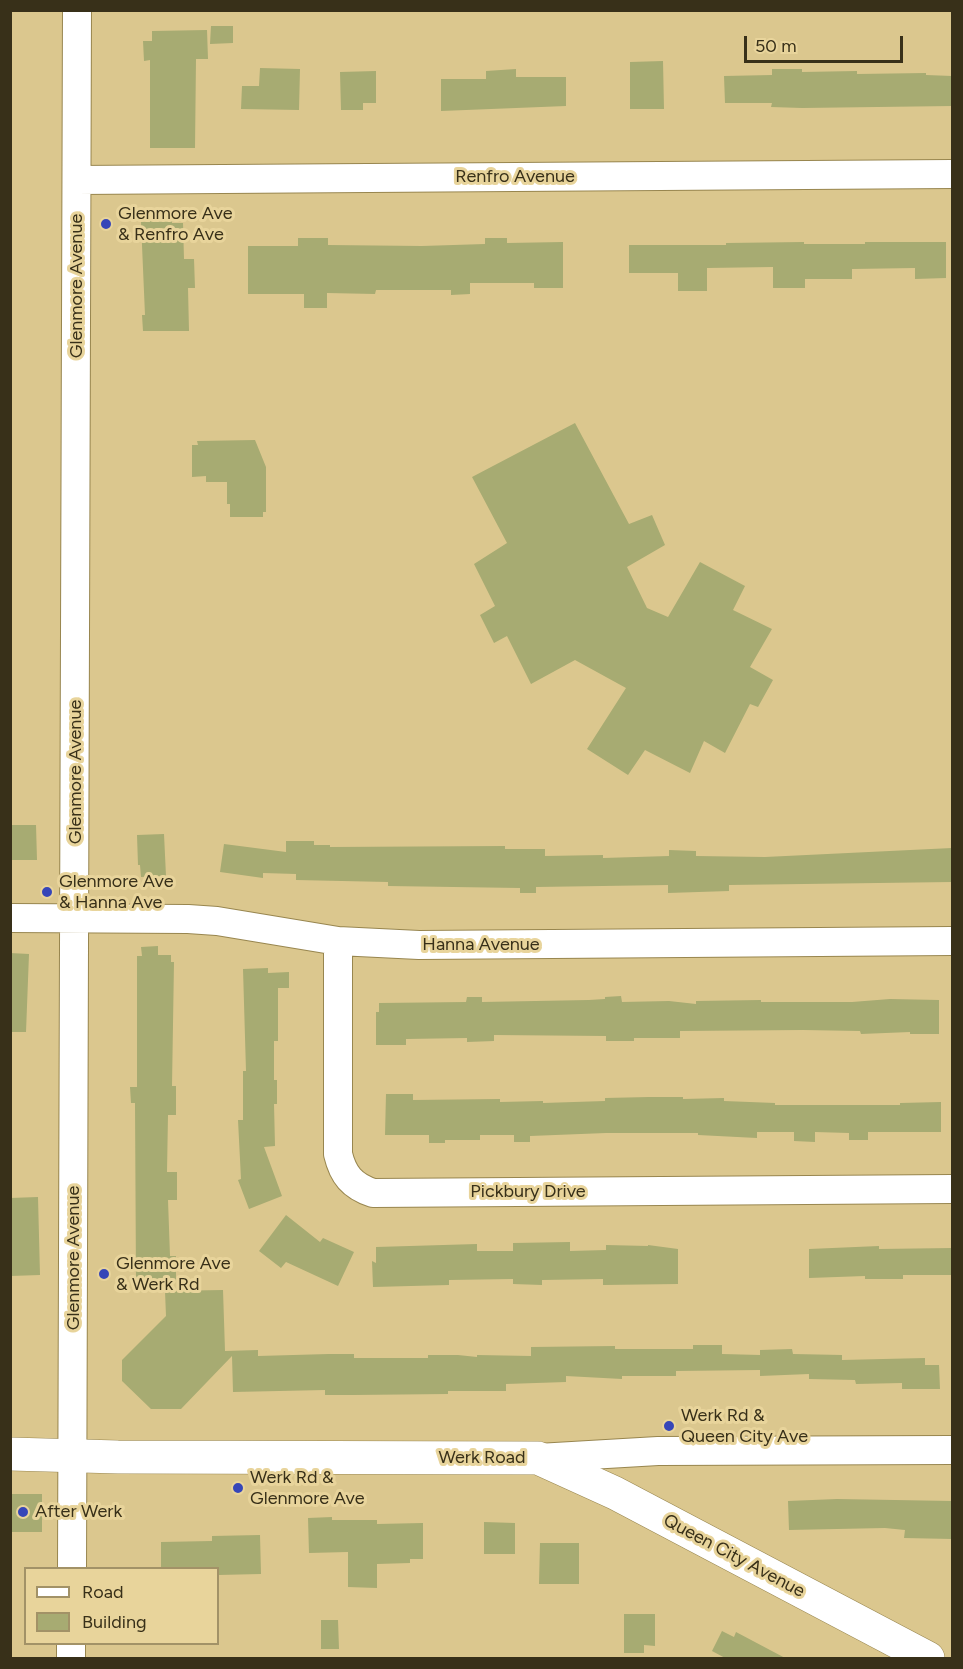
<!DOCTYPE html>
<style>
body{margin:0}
#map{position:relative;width:963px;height:1669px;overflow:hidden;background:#dbc78e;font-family:Figtree,sans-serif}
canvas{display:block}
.frame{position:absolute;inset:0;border:12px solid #383019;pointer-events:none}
.legend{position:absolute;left:24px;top:1567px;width:195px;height:78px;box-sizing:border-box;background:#e8d49b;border:2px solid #a29267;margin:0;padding:8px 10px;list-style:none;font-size:18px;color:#383019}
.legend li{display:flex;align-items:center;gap:12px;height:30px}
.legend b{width:30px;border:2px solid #a29267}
.scale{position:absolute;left:744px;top:36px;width:159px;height:27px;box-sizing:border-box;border:3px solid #383019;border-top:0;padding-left:8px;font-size:18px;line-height:21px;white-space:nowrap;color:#383019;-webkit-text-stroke:4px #e8d49b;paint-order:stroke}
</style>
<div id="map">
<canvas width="963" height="1669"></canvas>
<div class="frame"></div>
<ul class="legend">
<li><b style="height:8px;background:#fff"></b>Road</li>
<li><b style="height:16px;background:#a7ab72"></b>Building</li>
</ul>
<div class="scale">50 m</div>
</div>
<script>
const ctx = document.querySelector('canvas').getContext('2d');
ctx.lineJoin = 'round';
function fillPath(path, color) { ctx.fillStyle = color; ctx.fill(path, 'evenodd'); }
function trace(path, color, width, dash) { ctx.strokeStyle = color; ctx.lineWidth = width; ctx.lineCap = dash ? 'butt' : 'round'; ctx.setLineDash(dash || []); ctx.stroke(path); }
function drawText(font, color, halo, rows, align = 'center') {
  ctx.font = font + ' Figtree,sans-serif'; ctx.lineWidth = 6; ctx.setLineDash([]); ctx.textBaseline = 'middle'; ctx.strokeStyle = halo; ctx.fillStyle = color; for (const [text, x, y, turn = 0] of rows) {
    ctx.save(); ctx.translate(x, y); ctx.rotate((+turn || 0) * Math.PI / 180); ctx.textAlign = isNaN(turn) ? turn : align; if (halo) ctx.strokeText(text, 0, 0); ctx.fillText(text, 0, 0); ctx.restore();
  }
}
fillPath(new Path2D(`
 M211,26h22v17l-23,1z
 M207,30l1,29h-12l-1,89h-45v-88l-6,1 -1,-20h9v-10z
 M663,61l1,48h-34v-47z
 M260,68l40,1 -1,41 -58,-1 1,-23h17z
 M516,69v8h50v29l-125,5v-32h45v-8z
 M772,69h30v3l55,-1v3l69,-1v2l26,1v30l-150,2 -31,-1 1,-4h-47l-1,-27 48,-1z
 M376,71v32h-13v7h-22l-1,-38z
 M150,210h22v13h11l1,36h10l1,29h-7l1,43h-46l-1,-16h3l-4,-93h9z
 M298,238h30v7l94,1 63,-2v-6h22v5l56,-1v46h-29v-5h-64v11l-19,1v-5h-75l-1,4 -48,-1v15h-23v-14h-56v-48h50z
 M804,242v2h61v-2h81v36l-31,1v-11l-63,1v10h-47v9h-32v-21l-66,1v23h-29v-18h-49v-28h97v-2z
 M575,423l54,101 23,-9 13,30 -38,22 20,41 21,9 32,-55 45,24 -12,24 39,19 -22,38 23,13 -15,27 -8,-3 -25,49 -21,-12 -14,32 -45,-23 -17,25 -41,-26 39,-61 -51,-28 -44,24 -24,-48 -13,7 -14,-28 15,-9 -21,-42 33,-21 -35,-66z
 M255,440l11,27v45h-3v5h-33v-13h-3v-22h-21v-6l-14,1v-32h6l-1,-4z
 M11,825h25l1,35h-26z
 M164,834l2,42 -25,1 -1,-12h-2l-1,-30z
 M286,841h28v4h16v2l175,-1v3h40v7l58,-1v3l66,-2v-6l27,1v5l69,1 187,-9v34l-223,3v6l-61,2v-8l-132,2v6h-16v-5l-132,-2v-4l-92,-2v-6l-33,-1v5l-43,-6 4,-28 62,8z
 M158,946v9h13v7h3l-2,124h4v29h-8l-1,57h10v28h-9l2,56h6v25h-40l-1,-178h-4l-1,-16h7v-131h5l-1,-9z
 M10,953l19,1 -3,78h-16z
 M268,968v5l21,-1v16h-11v53h-4v39h3v24h-3l1,42 -11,1 18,49 -33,13 -11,-29 3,-1 -3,-59h5v-49h3l-3,-102z
 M621,996l1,6 47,-1 27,3v-3l65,-1v2h91l38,-3 49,1v34h-29v-2l-49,2 -1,-3 -57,-1 -123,1v7h-46v3h-28v-5l-112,-1v6l-27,1v-4l-61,1v6h-30v-33h3v-9l87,-1 1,-5h15v5l107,-2 16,-1v-2z
 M386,1094h27v6l87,-1v3l43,-1v2l62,-2v-3l44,-1h34v2l41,-1v3l51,2v2h125v-2l41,-1v30h-73v8h-19v-7l-34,-1v10l-21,-1v-9h-37v6l-59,-3v-2h-92l-76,3v6h-16v-7h-34v5h-35v3h-16v-8h-44z
 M38,1197l2,78 -30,1v-78z
 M286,1215l34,27 3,-4 31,14 -16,34 -52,-24 -5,6 -22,-17z
 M570,1242v9l36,-1v-5l42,1v-1l30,4v35l-75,1v-6l-61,1v5l-29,-1v-5l-64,1v5l-76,2 -1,-26 4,2v-16l101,-3v7h36v-8z
 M879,1246v3l73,-1v27h-49v4h-38v-3l-56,2v-29z
 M223,1290l2,61 33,-1v6l71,-2h25v4h74v-3h30l19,2v-2l54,1v-9l84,-1v3h78v-4h29v9l38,1v-5l32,-1 1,5 49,1v5l83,-2v7h14l1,24h-38v-6l-46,1 -1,-4 -46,-1v-5l-49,2v-6l-84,1v5h-54v3l-56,-3v6l-60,2v7h-58v3l-95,1h-28v-5l-92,2 -1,-36 -51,53h-30l-29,-28v-21l44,-44 -1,-25z
 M10,1494h32v38h-32z
 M837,1499l115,2v38l-48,-1 1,-8 -20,-2 -96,2 -1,-29z
 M332,1517v3h45v4l46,-1v36h-13v4l-33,1v24l-29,-1v-35l-39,1 -1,-35z
 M484,1522l31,1v31h-31z
 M260,1535l1,39 -43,1v-6h-57v-27l51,-1v-5z
 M540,1543h39v41h-40z
 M624,1614h31v32l-11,-1v8h-20z
 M321,1620h17l1,29h-18z
 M722,1631l12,6 2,-5 51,27h-60l-15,-8z`), '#a7ab72');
const minor = new Path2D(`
 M77,180l875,-6
 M10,918l178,1 29,2 121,20 81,4 533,-4
 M338,941v213c5,21 14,32 35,39l579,-4
 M538,1458l120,-7 294,-1
 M72,1568l5,-1558
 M71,1658v-14`);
const major = new Path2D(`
 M10,1454l108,3 420,1 77,35 313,165`);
trace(minor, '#98864f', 30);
trace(major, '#98864f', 34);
trace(minor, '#fff', 28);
trace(major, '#fff', 33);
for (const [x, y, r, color] of [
 [106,224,6,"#3646b8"],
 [47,892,6,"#3646b8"],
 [104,1274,6,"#3646b8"],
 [669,1426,6,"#3646b8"],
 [238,1488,6,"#3646b8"],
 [23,1512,6,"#3646b8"]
]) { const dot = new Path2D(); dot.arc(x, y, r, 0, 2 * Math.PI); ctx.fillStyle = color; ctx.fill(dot); trace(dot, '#e8d49b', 2); }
drawText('18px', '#383019', '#e8d49b', [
 ["Renfro Avenue",515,177],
 ["Glenmore Avenue",77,286,-90],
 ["Glenmore Avenue",76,772,-90],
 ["Hanna Avenue",481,945],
 ["Pickbury Drive",528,1192],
 ["Glenmore Avenue",74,1258,-90],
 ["Werk Road",482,1458],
 ["Queen City Avenue",734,1556,28]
]);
drawText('18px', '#383019', '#e8d49b', [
 ["Glenmore Ave",118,214],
 ["& Renfro Ave",118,235],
 ["Glenmore Ave",59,882],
 ["& Hanna Ave",59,903],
 ["Glenmore Ave",116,1264],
 ["& Werk Rd",116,1285],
 ["Werk Rd &",681,1416],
 ["Queen City Ave",681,1437],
 ["Werk Rd &",250,1478],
 ["Glenmore Ave",250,1499],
 ["After Werk",35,1512]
], 'left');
</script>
